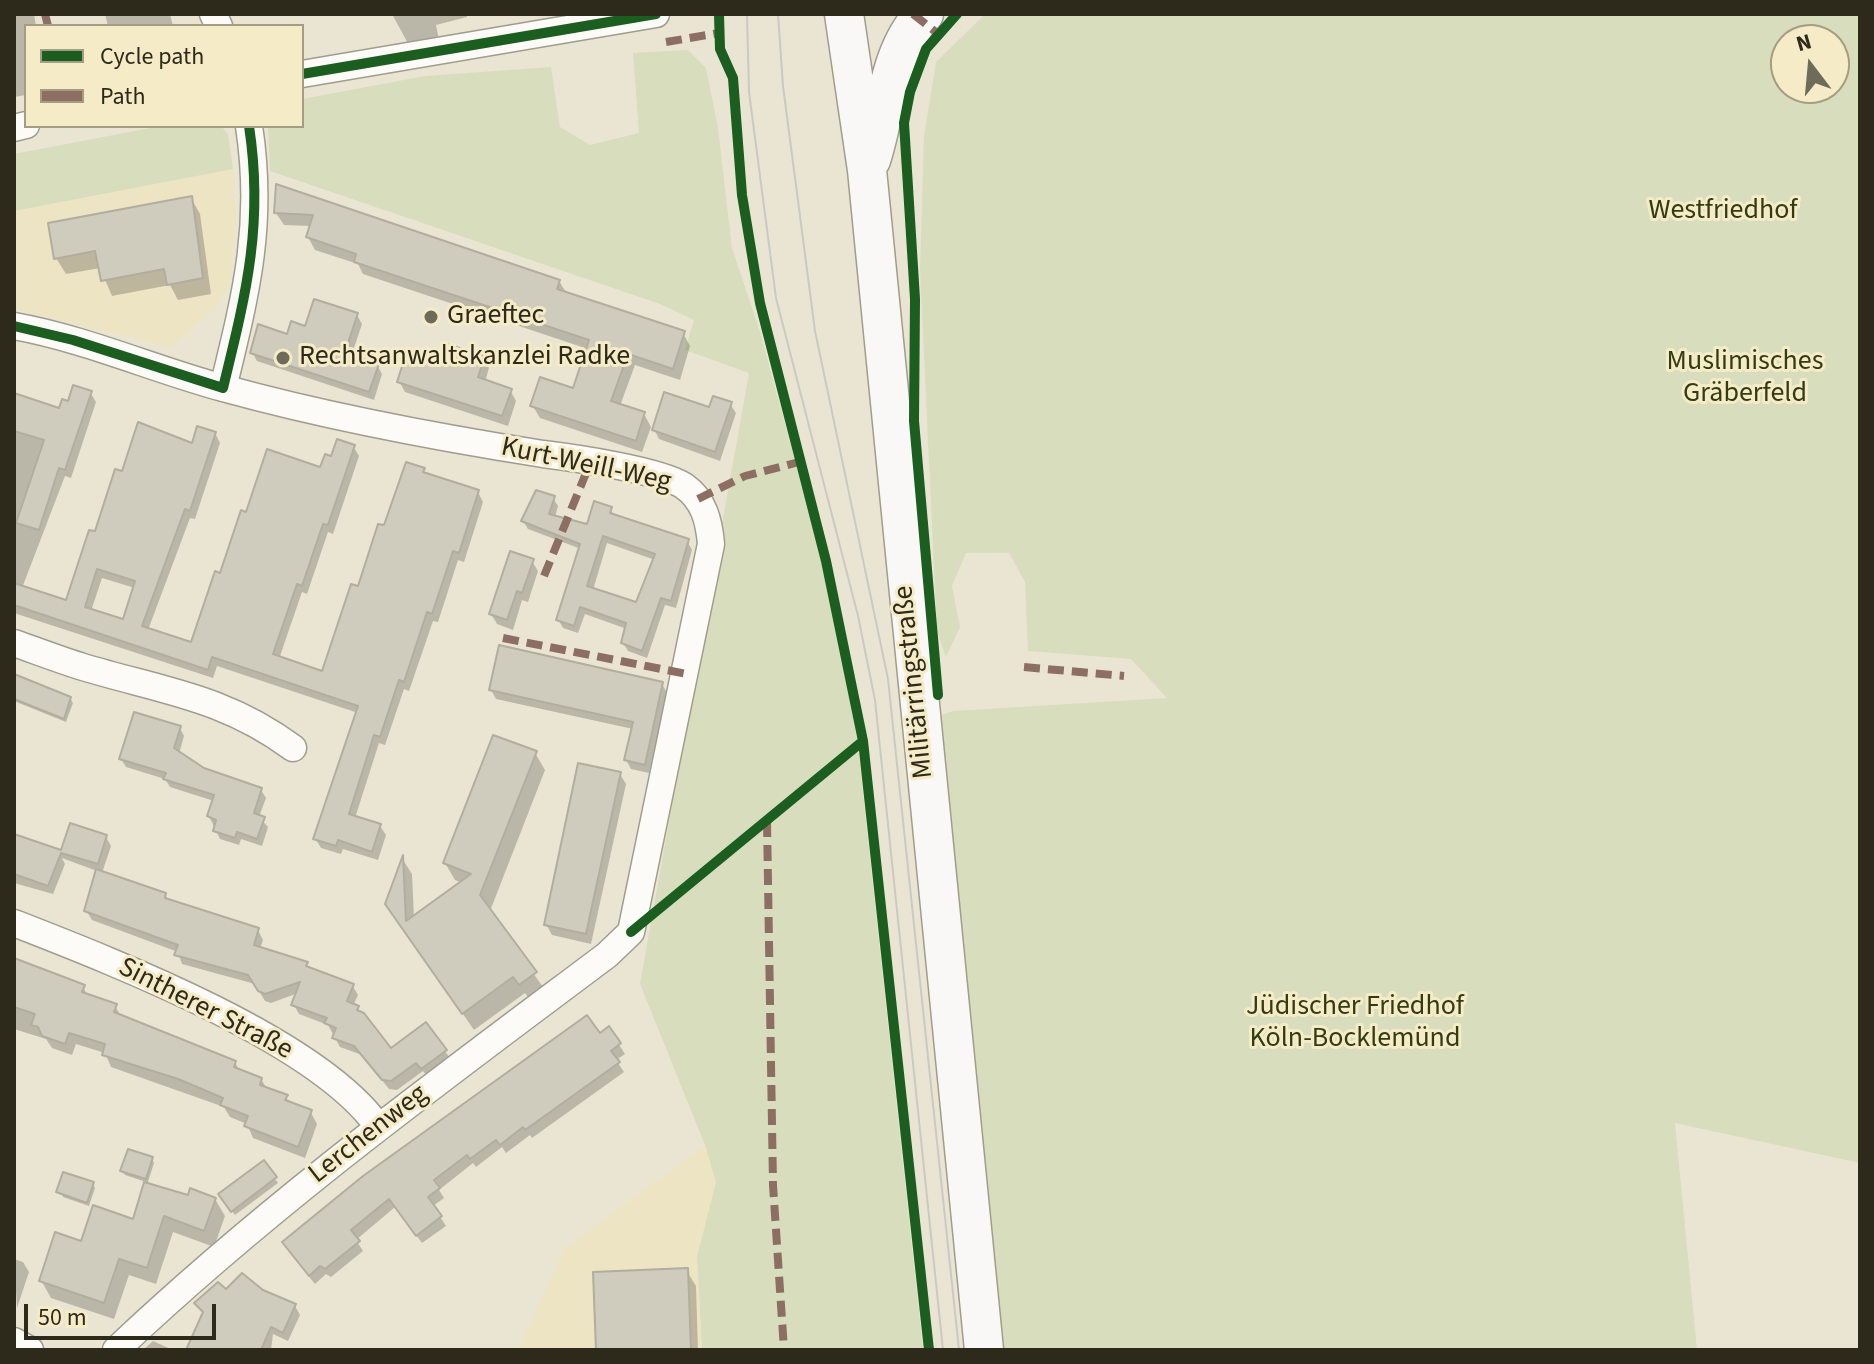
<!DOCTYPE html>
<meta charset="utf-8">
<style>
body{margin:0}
#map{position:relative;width:1874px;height:1364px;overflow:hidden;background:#eae5d2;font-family:"Source Sans 3",sans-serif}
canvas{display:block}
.frame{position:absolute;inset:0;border:16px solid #2d291b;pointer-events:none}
.legend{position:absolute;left:24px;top:24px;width:280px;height:104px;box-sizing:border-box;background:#f5ebc7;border:2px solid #a59d82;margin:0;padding:10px 14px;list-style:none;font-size:24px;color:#2d291b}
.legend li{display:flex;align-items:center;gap:16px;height:40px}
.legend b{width:40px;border:2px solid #a59d82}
.north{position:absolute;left:1770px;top:24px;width:80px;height:80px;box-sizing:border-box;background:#f5ebc7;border:2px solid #a59d82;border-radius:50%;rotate:344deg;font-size:22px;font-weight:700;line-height:32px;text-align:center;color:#2d291b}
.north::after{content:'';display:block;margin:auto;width:28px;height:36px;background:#6f6b5b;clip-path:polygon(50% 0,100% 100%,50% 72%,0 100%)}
.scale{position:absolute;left:24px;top:1304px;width:192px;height:36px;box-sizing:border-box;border:4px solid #2d291b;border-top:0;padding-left:10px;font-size:24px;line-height:28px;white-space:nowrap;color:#2d291b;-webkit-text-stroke:6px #f5ebc7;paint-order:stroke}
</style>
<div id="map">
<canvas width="1874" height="1364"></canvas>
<div class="frame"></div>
<ul class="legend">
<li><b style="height:10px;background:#1b5e20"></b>Cycle path</li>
<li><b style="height:10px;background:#8d6e63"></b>Path</li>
</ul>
<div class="north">N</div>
<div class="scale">50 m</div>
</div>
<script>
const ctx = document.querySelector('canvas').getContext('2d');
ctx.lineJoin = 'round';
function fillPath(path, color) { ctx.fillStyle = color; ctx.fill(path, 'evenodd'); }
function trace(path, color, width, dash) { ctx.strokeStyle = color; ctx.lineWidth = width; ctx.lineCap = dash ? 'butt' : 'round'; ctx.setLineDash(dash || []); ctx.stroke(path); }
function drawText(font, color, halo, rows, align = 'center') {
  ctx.font = font + ' "Source Sans 3",sans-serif'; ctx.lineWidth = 6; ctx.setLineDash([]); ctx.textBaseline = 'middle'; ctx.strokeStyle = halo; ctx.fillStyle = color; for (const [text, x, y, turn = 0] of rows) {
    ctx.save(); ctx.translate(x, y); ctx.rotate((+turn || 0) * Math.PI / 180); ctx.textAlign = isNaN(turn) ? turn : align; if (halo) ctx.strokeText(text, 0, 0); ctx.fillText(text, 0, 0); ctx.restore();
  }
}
fillPath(new Path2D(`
 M233,169l3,51 -6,64 -12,21 -46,43 -158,-39v-98z
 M705,1145l11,37 -19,75 5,93h-184l47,-102z`), '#ede4c4');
fillPath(new Path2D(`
 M985,14h875v1149l-185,-40 22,227h-702l-62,-632 20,-7 214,-13 -36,-39 -103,-8 -3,-69 -16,-29h-43l-14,33 8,41 -14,30 -9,-25 -17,-362 4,-135 12,-73zM1786,40h48v48h-48z
 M688,50l18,18 12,60 14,120 28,84 62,229 35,177 66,612h-221l-5,-93 19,-75 -11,-37 -65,-161 109,-611 -64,-23 9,-30 -34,-16 -390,-133 -2,-45h34v-27l123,-23 126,-9 9,60 30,18 49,-12 -6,-80z
 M161,126h60l7,8 5,35 -219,42v-57z`), '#d8ddbd');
fillPath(new Path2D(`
 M14,14h20l2,12h-10v69l-12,2z
 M105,14h65l3,12h-65z
 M392,14h75v3l-31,8 6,29 -25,6z
 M278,187l281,94 8,13 116,39 7,13 -10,34 -45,-15 -15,41 24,8 7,13 -9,25 -102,-34 -8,-13 43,-14 13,-42 -225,-75 -5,-10 -43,-14 -7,-13 3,-11 -27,-1 -8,-12z
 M191,198l9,16 11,80 -33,6 -8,-15 -58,11 -12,-28 -34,6 -10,-16z
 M357,315l5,9 -11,33 26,8 5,9 -8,26 -117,-39 -5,-9 55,-24z
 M483,358l6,10 -4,14 25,8 6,11 -8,25 -103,-34 -6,-11z
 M90,392l6,10 -25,76 -6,-2 -43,112 45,15 56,-129 92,-41 5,10 -25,76 -5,-1 -42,112 45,15 55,-130 105,-69 6,10 -26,78 -5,-2 -21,62 -5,-2 -23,67 45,14 62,-145 37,-58 4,6 51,16 5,10 -19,60 -6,-2 -20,62 -5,-1 -24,70 -5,-2 -19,56 -6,-2 -24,75 25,8 6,9 -8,25 -35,-11 -2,5 -20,-6 -6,-10 43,-125 -141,-47 -4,12 -199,-65v-218l46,15zM102,578l33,10 -11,34 -33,-11z
 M730,404l6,9 -16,48 -61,-22 -5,-10z
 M553,498l5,8 -3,11 33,9 22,-18 5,9 72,24 5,9 -16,58 -11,-3 -18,53 -19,-7 -5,-8 4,-14 -42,-15 -7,19 -15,-5 -5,-9 23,-70 -53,-20 -5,-8zM607,543l48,17 -18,44 -44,-14z
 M532,561l6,10 -10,31 -6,-2 -9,30 -16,-6 -6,-10z
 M14,676l56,22 3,5 -7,19 -52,-21z
 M662,684l5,9 -18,80 -18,-4 -5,-9 7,-31 -137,-30 -5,-9z
 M180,728l4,8 -5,18 25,15 57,21 5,8 -7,19 9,10 -6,19 -21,-7 -2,6 -19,-6 -11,-23 5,-15 -44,-14 -5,-8 -39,-12 -5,-8z
 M535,753l10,17 -55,141 55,79 -14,11 -6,-8 -51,37 -87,-126 16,-44 9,14 2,44 48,-35 -7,-3 -10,-17z
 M620,774l6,10 -35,160 -39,-9 -6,-11z
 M14,836l48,16 44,-15 5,9 -9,27 63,22 4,6 89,29 5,10 -3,9 46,15 3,5 43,16 6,10 -5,11 38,45h54l6,9 -23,17 -5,-6 -26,19 -8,-1 -27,-34 -22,-8 -12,-22 -29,-11 -5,-9 4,-12 -27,10 -6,-2 -10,-17 -73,-20 -4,-12 -86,-32 -6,-10 11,-39 -35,-13 3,6 -12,30 -39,-11z
 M14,962l69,25 5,9 27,10 7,12 113,45 5,8 21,8 6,10 43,22 7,13 -12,34 -52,-20 -6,-14 -17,-7 -6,-10 -113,-40 -6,-14 -29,-9 -4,11 -20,-7 -6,-9 -32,-10z
 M609,1029l16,25 -9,6 8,12 -92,66 -2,-3 -24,18 -4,-6 -26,20 -3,-4 -34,27 5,8 -11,8 13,20 -24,17 -27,-36 -39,33 7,11 -32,26 -5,-3 -11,10 -26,-32 -5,-9z
 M152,1159l2,4 -7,22 42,12 26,2 10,17 -11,31 -41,-15 -17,52 -27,-9 -15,44 -63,-21 -10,-18 41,-36 52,-22 12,-40 -21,-7 -3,-4z
 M264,1163l14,20 -43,32 -12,-16z
 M93,1184l2,4 -6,18 -26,-9 -2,-4z
 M14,1259l9,3 6,10 -12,36z
 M686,1270l10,16 2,64h-100z
 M226,1291l36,1 33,14 5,9 -12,26 -15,-7 -2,16h-82l15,-35 -7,-11z
 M153,1341l20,9h-30z`), '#0003');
const building = new Path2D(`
 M276,184l284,96 -3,9 128,42 -12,38 -45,-15 -17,47 34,11 -9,29 -106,-35 10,-29 33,11 16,-48 -235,-78 2,-8 -50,-17 7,-22 -39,-2z
 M192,196l11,82 -36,7 -3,-16 -63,12 -6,-30 -41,8 -6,-36z
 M314,299l44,14 -13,39 34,12 -10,28 -119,-39 8,-29 29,10 4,-13 14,5z
 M447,344l38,12 -7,21 34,12 -10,27 -105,-34 9,-28 34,11z
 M73,385l19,6 -27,79 -6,-2 -20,62 -23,-7 28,-83 -30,-9v-38l45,15 3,-9 6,2z
 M664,392l45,15 4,-11 19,6 -17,50 -63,-22z
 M138,422l54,21 5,-17 19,6 -26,79 -5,-2 -43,117 49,16 24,-71 5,2 21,-63 5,2 21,-63 53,18 5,-13 6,2 6,-17 18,6 -27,80 -5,-1 -21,62 -5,-2 -24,70 49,17 29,-87 7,2 20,-62 6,1 22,-63 19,6 -2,4 56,18 -20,63 -6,-2 -21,63 -5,-2 -23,70 -5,-2 -19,57 -6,-2 -25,79 32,10 -9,28 -34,-12 -2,6 -23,-7 45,-133 -146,-49 -4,13 -194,-65v-22l52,17 23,-70 6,1 20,-62 7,2zM97,569l38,12 -12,38 -38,-12z
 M536,490l19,6 -6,18 38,10 7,-23 18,6 -2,6 79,26 -18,62 -10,-3 -19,53 -21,-8 5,-20 -46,-16 -6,19 -18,-6 24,-76 -59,-23zM603,536l52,18 -19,48 -49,-16z
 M510,551l24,8 -12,34 -5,-2 -10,29 -18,-6z
 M499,645l164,37 -18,83 -21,-5 9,-38 -144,-32z
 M14,674l57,23 -7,22 -50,-20z
 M134,712l47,14 -7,22 30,20 58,20 -8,25 11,4 -8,22 -20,-7 -2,6 -22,-7 3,-11 -9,-4 7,-21 -51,-16 3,-6 -47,-14z
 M493,735l44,16 -57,144 57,77 -18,13 -6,-8 -51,37 -77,-110 18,-49 3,66 65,-47 -28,-11z
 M578,763l43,9 -35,162 -42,-9z
 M70,823l37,12 -9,29 -37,-11 -13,33 -34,-12v-40l47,16z
 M96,869l70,24 -1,5 94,30 -5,17 54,17 -2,4 48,18 -7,17 12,5 -2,4 7,3 27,35 35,-26 21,28 -26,19 -5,-6 -25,18 -9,-1 -28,-34 -22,-8 4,-10 -12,-5 3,-5 -36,-13 9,-23 -35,12 -7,-3 -10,-16 -74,-20 4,-10 -94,-34z
 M14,958l71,27 -3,7 35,12 -3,8 122,49 -2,6 28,11 -2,7 28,10 -3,5 27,10 -14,37 -54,-21 4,-10 -28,-11 3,-7 -45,-19 -76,-24 3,-11 -36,-11 -4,11 -23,-8 -4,-9 -7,-2 4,-11 -21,-7z
 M587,1015l13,18 9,-7 12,17 -10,8 9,11 -95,68 -2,-3 -23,18 -4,-5 -26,19 -3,-4 -33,25 6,8 -12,9 14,19 -26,20 -27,-37 -38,31 9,11 -35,28 -5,-3 -11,10 -27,-34 81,-66z
 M128,1149l25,8 -7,22 -26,-8z
 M264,1160l13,17 -46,35 -13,-18z
 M63,1172l31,10 -7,21 -31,-11z
 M144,1182l44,13 2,-7 26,10 -12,33 -40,-15 -17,52 -28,-9 -15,44 -65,-22 16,-49 26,9 12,-36 40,14z
 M688,1268l3,82h-95l-3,-78z
 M242,1273l21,17 33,14 -13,29 -12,-6 -10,23h-75l17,-38 -9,-9 24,-21 8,7z`);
fillPath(building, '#d0ccbd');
trace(building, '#b1ad9f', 2);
const street = new Path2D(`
 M213,14l6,12
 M302,74l354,-60
 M14,128l12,-3
 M14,326c72,13 139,43 209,62 105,29 212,49 320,66 32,4 116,16 141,32 20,14 25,35 27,58l-80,388 -24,23c-168,126 -338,250 -491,395
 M223,388c23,-94 41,-164 26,-262
 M14,643c23,8 46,17 69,24 80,24 141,30 210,81
 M14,923c100,39 302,117 363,202
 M14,1341l16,9`);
const secondary = new Path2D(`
 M844,14l23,156 117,1180
 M871,160c16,-48 16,-108 53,-146`);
trace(street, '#a19d8e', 29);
trace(secondary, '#a19d8e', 41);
trace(street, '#fcfbf8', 26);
trace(secondary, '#f9f8f6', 38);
trace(new Path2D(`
 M747,14l2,78 27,206 82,318 17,84 68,650
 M778,14l5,72 32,245 73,348 71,671`), '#cac9c4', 2);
trace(new Path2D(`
 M45,14l3,12
 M913,14l24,19
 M666,42l53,-9
 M698,499l47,-23 54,-14
 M544,576l47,-115
 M503,638l184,36
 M1024,667l100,9
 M767,821l6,364 11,165`), '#8d6e63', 8, [16, 8]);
trace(new Path2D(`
 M719,14l1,35 13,29 9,117 18,108 66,258 37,180 66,609
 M302,74l354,-60
 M14,326l59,14 150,48c23,-94 41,-164 26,-262
 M938,695l-24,-274 1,-122 -11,-176 6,-31 16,-43 31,-35
 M631,932l232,-191`), '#1b5e20', 10);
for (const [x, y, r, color] of [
 [431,317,8,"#6f6b5b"],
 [283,358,8,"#6f6b5b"]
]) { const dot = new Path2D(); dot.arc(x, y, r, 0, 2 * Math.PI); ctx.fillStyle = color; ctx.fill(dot); trace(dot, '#f5ebc7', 3); }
drawText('28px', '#333c11', '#f5ebc7', [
 ["Westfriedhof",1723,212],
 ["Muslimisches",1745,363],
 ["Gräberfeld",1745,395],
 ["Jüdischer Friedhof",1355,1008],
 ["Köln-Bocklemünd",1355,1040]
]);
drawText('28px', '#2d291b', '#f5ebc7', [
 ["Graeftec",447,317],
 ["Rechtsanwaltskanzlei Radke",299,358]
], 'left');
drawText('28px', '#2d291b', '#f5ebc7', [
 ["Kurt-Weill-Weg",586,466,12],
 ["Militärringstraße",915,682,-96],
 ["Sintherer Straße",205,1010,27],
 ["Lerchenweg",369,1135,-38]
]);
</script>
